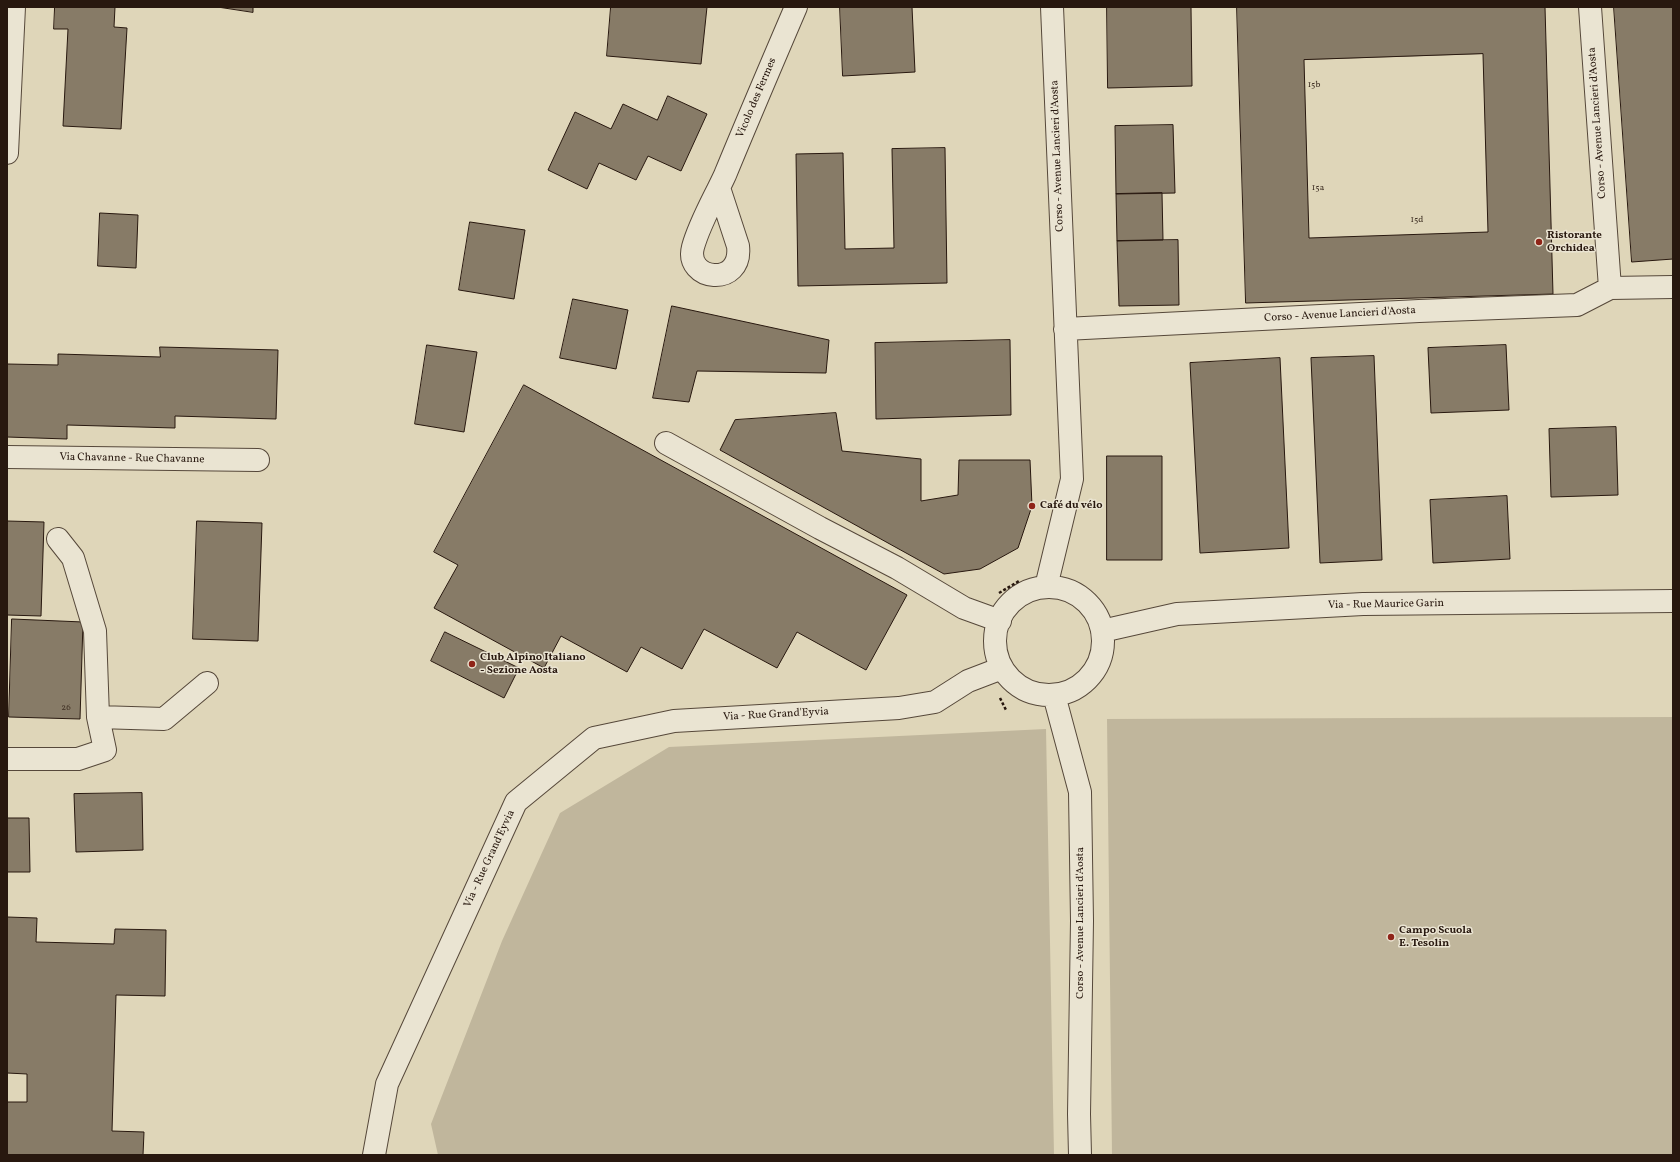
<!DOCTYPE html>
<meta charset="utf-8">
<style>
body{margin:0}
#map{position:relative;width:1680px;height:1162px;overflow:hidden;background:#dfd6b9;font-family:Vollkorn,serif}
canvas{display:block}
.frame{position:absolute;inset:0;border:8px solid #28180f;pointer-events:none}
</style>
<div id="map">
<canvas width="1680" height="1162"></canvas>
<div class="frame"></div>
</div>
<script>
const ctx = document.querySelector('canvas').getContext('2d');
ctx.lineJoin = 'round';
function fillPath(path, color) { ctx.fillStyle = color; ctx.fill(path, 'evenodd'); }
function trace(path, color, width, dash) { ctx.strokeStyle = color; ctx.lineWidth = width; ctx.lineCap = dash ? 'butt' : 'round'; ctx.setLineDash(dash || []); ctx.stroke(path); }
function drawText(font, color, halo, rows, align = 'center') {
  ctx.font = font + ' Vollkorn,serif'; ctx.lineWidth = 3; ctx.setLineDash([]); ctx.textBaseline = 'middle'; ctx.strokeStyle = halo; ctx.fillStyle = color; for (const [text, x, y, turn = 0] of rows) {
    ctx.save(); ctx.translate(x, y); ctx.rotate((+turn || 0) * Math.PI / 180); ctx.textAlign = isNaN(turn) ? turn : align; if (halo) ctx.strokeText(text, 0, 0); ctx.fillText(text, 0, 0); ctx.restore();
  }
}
fillPath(new Path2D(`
 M1673,717v438h-561l-5,-436z
 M1046,729l8,426h-616l-7,-31 71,-183 58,-128 109,-66z`), '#c0b69c');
const building = new Path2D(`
 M55,7h60l-1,20 13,1 -6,101 -58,-3 5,-97h-14z
 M218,7h35v5z
 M611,7h96l-6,57 -94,-8z
 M840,7h72l3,65 -72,4z
 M1107,7h84l1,79 -84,2z
 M1237,7h308l8,287 -307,9zM1483,54l5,178 -179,6 -5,-178z
 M1614,7h59v252l-41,3z
 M668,96l39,18 -26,57 -33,-15 -12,24 -37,-17 -12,26 -39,-19 27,-58 36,17 12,-25 34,16z
 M1173,125l2,68 -59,1 -1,-68z
 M945,148l2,135 -149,3 -2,-132 47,-1 2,96 49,-1 -2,-99z
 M1162,193l1,47 -46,1 -1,-47z
 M100,213l38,2 -2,53 -38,-2z
 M470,222l55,8 -11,69 -55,-9z
 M1178,240l1,65 -60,1 -2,-65z
 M573,299l55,11 -12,59 -56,-11z
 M672,306l157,34 -3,33 -129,-2 -8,31 -36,-4z
 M1010,340l1,75 -135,4 -1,-76z
 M427,345l50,7 -13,80 -49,-8z
 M1506,345l3,65 -78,3 -3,-65z
 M160,347l118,3 -2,69 -101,-3v12l-108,-3v14l-60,-2v-73l51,1v-11l102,3z
 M1374,356l8,204 -62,3 -9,-205z
 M1280,358l9,190 -89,5 -10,-190z
 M524,385l383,210 -41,75 -69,-38 -20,36 -73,-39 -22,40 -41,-22 -14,25 -66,-36 -17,32 -110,-60 24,-43 -24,-13z
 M836,413l6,38 79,8v42l37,-6 1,-35h71l2,46 -14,42 -38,21 -36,5 -224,-124 15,-30z
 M1616,427l2,68 -67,2 -2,-68z
 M1107,456h55v104h-55z
 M1507,496l3,63 -77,4 -3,-63z
 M7,521l37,1 -3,94 -34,-1z
 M197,521l65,2 -4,118 -65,-2z
 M12,619l71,3 -3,97 -71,-2z
 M445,632l74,36 -15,30 -73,-37z
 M142,793l1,57 -67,2 -2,-58z
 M7,818h22l1,54h-23z
 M7,917l30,1 -1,24 78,2 1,-15 51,1 -1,66 -49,-1 -4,136 32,1 -1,23h-136v-53h20v-28l-20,-1z`);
fillPath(building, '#877b67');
trace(building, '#28180f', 1);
const minor = new Path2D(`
 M1590,7l20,281 63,-1
 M7,153l7,-146
 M719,188l19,58c5,42 -54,35 -45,1 7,-25 21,-48 32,-72 23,-56 47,-112 71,-168
 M1065,329l354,-18 158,-6 33,-17
 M666,443l154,85 77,40 67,40 36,13
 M7,457l251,3
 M1046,587l26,-108 -20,-472
 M995 641a54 54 0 1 1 108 0a54 54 0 1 1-108 0Z
 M1102,631l75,-17 186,-10 310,-3
 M1054,695l26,97 2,129 -3,193 1,41
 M98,717l66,2 43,-36
 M7,759h71l27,-9 -7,-33 -3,-86 -22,-73 -15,-19
 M374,1155l13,-71 129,-282 78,-64 80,-17 225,-13 36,-6 33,-21 34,-13`);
trace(minor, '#56483a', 24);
trace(new Path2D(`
 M999,593l20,-12
 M1000,698l6,12`), '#28180f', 2.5, [3, 2]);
trace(minor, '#eae4d2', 22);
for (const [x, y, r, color] of [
 [1539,242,4,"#8f2418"],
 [1032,506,4,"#8f2418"],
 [472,664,4,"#8f2418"],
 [1391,937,4,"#8f2418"]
]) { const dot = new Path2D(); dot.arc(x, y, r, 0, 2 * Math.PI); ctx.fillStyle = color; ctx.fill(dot); trace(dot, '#eae4d2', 1.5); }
drawText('9px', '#403125', null, [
 ["15b",1314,85],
 ["15a",1318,188],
 ["15d",1417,220],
 ["26",66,708]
]);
drawText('11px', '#28180f', '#eae4d2', [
 ["Vicolo des Fermes",757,98,-67],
 ["Corso - Avenue Lancieri d'Aosta",1598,123,-94],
 ["Corso - Avenue Lancieri d'Aosta",1058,156,-92],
 ["Corso - Avenue Lancieri d'Aosta",1340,315,-3],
 ["Via Chavanne - Rue Chavanne",132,459,1],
 ["Via - Rue Maurice Garin",1386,605,-1],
 ["Via - Rue Grand'Eyvia",776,715,-3],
 ["Via - Rue Grand'Eyvia",490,859,-65],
 ["Corso - Avenue Lancieri d'Aosta",1081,923,-90]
]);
drawText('bold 11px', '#28180f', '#eae4d2', [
 ["Ristorante",1547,236],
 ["Orchidea",1547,249],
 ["Café du vélo",1040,506],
 ["Club Alpino Italiano",480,658],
 ["- Sezione Aosta",480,671],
 ["Campo Scuola",1399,931],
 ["E. Tesolin",1399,944]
], 'left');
</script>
